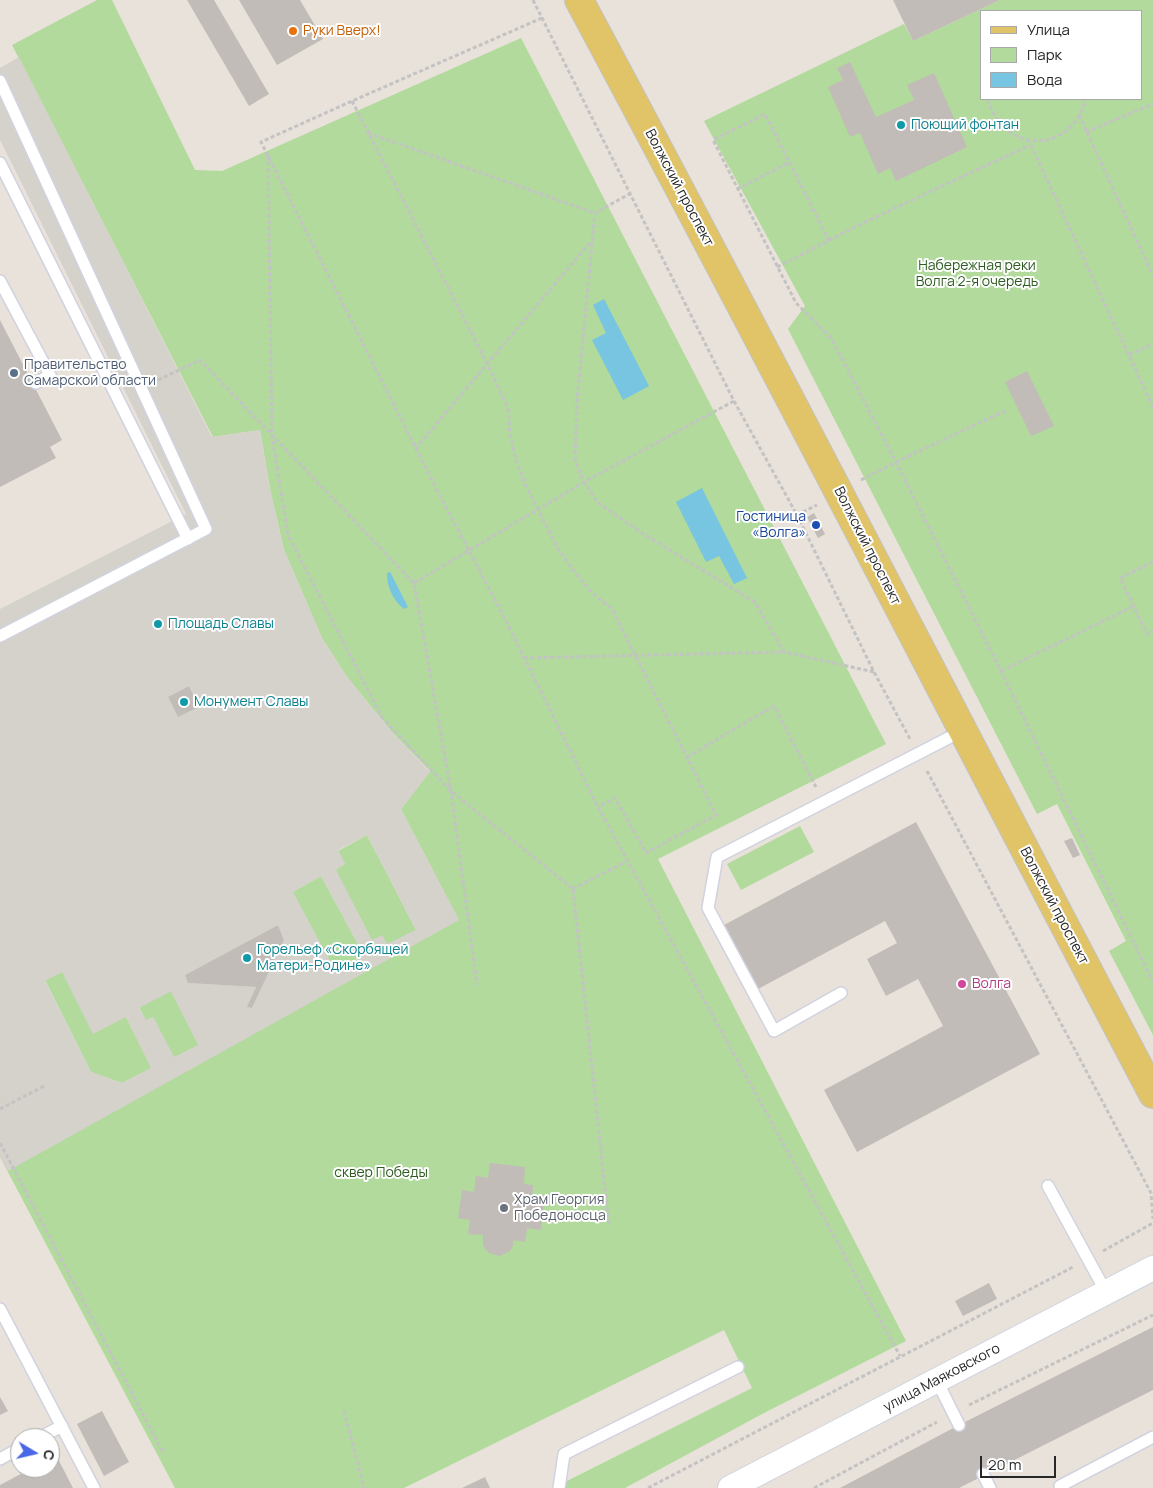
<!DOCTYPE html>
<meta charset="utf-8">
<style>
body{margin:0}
#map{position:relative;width:1153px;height:1488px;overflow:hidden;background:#e9e2da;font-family:Manrope,sans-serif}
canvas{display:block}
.legend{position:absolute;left:980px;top:10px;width:162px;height:90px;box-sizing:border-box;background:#fff;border:1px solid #a9a9a9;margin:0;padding:6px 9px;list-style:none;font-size:15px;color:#272727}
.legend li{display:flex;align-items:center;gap:10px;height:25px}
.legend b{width:25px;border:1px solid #a9a9a9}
.north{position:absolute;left:10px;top:1428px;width:50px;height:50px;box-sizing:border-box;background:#fff;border:1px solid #a9a9a9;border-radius:50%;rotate:99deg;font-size:14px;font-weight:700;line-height:20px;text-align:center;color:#272727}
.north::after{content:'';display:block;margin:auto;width:18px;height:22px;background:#4a67e6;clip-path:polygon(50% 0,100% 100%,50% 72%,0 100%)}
.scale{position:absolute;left:980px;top:1456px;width:76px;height:22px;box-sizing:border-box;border:2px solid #272727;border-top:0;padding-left:6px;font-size:15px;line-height:18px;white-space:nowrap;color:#272727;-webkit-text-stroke:4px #fff;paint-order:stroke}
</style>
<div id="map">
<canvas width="1153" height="1488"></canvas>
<ul class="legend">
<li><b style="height:6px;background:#e1c467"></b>Улица</li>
<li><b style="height:14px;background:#b1da9c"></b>Парк</li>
<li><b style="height:14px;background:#77c5e1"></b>Вода</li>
</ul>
<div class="north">С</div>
<div class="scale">20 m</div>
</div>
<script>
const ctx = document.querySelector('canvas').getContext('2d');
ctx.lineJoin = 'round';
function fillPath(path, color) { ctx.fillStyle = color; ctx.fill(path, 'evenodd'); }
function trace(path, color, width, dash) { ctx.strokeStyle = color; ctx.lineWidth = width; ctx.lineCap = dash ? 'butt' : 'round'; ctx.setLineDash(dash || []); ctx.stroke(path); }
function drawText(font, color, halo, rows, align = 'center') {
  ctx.font = font + ' Manrope,sans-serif'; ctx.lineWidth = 4; ctx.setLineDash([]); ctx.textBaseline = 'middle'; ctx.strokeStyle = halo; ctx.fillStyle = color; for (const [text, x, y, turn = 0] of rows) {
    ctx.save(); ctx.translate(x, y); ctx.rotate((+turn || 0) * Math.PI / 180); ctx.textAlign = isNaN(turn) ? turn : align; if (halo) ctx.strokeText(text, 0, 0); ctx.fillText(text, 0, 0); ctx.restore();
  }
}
fillPath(new Path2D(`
 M97,0h15l83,170 27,1 299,-133 365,706 -228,115 248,482 -142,72 -139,75h-72l199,-100 -28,-58 -320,158h-229l-175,-331v-93l69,72 389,-217 -57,-110 29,-38 -38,-39 -45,-55 -25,-39 -38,-88 -14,-61 -10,-59 -47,7 -201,-392z
 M1000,0h153v1035l-44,-84 17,-10 -69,-137 -20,10 -249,-485 17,-23 -101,-185 200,-97 9,17zM982,11h160v88h-160z
 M800,826l14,26 -73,38 -14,-26z
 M367,835l49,95 -29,15 -15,-4 -37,-72 10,-5 -7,-13z
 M321,876l43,79 -29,16 -43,-79z
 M62,972l64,45 26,51 -30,15 -31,-11 -46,-92z
 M171,991l28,54 -25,13 -21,-41 -7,4 -7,-14z`), '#b1da9c');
fillPath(new Path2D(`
 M19,57l193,380 48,-7 10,59 14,61 38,88 25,39 45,55 38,40 -29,37 58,111 -451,251 -8,-14v-548l186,-95 -186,-374v-72zM189,686l10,21 -21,10 -10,-20zM367,835l49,95 -29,14 -5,-9 -10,5 -36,-70 9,-6 -7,-14zM321,876l43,79 -29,16 -42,-79zM278,925l6,15 -32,68 -4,-1 8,-20 -67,-4 -4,-8zM62,972l31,62 33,-17 25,51 -29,15 -31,-11 -46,-91zM171,991l27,54 -24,12 -21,-40 -7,3 -7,-12z`), '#d5d2cc');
fillPath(new Path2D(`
 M604,299l45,87 -26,14 -31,-60 14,-7 -13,-28z
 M702,488l45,90 -13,6 -15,-28 -13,6 -30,-60z
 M390,572l18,35 -4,2c-11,-9 -17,-21 -17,-36z`), '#77c5e1');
fillPath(new Path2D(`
 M187,0h27l55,94 -20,12z
 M239,0h61l23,39 -46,26z
 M893,0h107l-87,41z
 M850,62l26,55 38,-17 -7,-15 27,-12 33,74 -71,34 -6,-13 -12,6 -18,-41 -10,4 -22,-50 15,-7 -6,-12z
 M0,320l62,120 -12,7 6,11 -56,29z
 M1027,371l27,55 -23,10 -26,-54z
 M814,513l11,21 -7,4 -11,-21z
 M189,686l10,21 -21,10 -10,-20z
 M916,822l124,232 -183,98 -33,-62 119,-64 -25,-47 -32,17 -19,-37 30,-16 -12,-22 -127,68 -34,-64z
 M1072,838l8,17 -7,3 -9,-17z
 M278,925l6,15 -32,68 -5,-1 9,-20 -68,-4 -3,-8z
 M490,1163l35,4 -1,17 9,1 -1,15 12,1 -3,29 -14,-2 -2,14 -12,-2v6l-3,5 -10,5 -11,-3 -3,-3 -3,-5v-10l-15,-1 2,-14 -12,-2 4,-28 12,2 2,-16 12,2z
 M989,1283l8,16 -34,17 -8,-15z
 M1153,1327v63l-194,98h-119l119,-63z
 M0,1397l8,14 -8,4z
 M102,1411l27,51 -25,14 -27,-52z
 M56,1455l17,33h-73v-3l32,-17h18v-10z
 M485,1477l5,11h-28z`), '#c1bcb7');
const lane = new Path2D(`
 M0,81l206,448 -206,107
 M0,163l188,376
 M0,281l50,94 -14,8
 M841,993l-67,38 -66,-123 9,-51 245,-126
 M1048,1186l58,106
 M0,1309l94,179
 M937,1381l22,44
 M39,1438l23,-12
 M0,1459l20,-11
 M983,1474l7,14
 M1060,1486l93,-49
 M559,1488l5,-34 174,-87`);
const street = new Path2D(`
 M730,1488l423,-220`);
const primary = new Path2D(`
 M579,0c195,363 382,730 574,1094`);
trace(lane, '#d0d3df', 14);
trace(street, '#d0d3df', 26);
trace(primary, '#c3c3c3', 30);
trace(new Path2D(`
 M533,0l201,401 63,114 77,157 36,67
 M542,18l-190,83 -91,41 178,352 63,119 96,194 302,549
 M988,99c14,55 85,56 97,0
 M352,101l135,262 21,45 2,26 6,26 10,26 30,59 16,24 18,22 22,18 104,206 -70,38 -31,-55 -17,9
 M1079,115l74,161
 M1086,132l67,-28
 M368,133l227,80
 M1028,139l125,268
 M268,155l4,281 16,99 94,182 69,74 122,98 36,338
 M737,189l53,-27
 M631,193l-36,20 -18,189 -2,59 9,21 13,20 45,31 113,69 29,50 90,20
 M829,241l-64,-127 -52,26 83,163 35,35 65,124 105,209 152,311
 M777,267l84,-43 169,-79
 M1129,355l24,-11
 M158,380l42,-20 214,223 37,208 26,194
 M415,449l178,-210
 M861,480l35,-18 109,-51
 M797,515l20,-10
 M1153,562l-33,16 27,56 6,-3
 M414,583l170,-101 150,-81
 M524,658l260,-6
 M1001,671l133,-65
 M687,757l87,-51 42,81
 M927,771l224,422 2,26
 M573,889l54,-28
 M0,1109l44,-23
 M0,1143l164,311
 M1103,1251l50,-28
 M969,1405l184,-90
 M344,1411l20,77
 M648,1488l425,-221
 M814,1488l123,-66`), '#c3c3c3', 3, [4, 2.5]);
trace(lane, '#fff', 11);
trace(street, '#fff', 24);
trace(primary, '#e1c467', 28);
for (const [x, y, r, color] of [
 [293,31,5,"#e8710a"],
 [901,125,5,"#0f9aa8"],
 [14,373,5,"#5c6f8a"],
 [816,525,5,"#1a4fb4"],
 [158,624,5,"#0f9aa8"],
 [184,702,5,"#0f9aa8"],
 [247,958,5,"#0f9aa8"],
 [962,984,5,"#d1479c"],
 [504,1208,5,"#6b7280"]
]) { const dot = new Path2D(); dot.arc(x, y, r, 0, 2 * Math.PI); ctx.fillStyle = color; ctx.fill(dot); trace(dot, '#fff', 2); }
drawText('14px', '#c56008', '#fff', [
 ["Руки Вверх!",303,31]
], 'left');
drawText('14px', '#0d838f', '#fff', [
 ["Поющий фонтан",911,125],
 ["Площадь Славы",168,624],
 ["Монумент Славы",194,702],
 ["Горельеф «Скорбящей",257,950],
 ["Матери-Родине»",257,966]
], 'left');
drawText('14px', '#272727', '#fff', [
 ["Волжский проспект",679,188,62],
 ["Волжский проспект",867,546,63],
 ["Волжский проспект",1054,906,62],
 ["улица Маяковского",942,1378,-28]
]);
drawText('14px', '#2d5c20', '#fff', [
 ["Набережная реки",977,266],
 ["Волга 2-я очередь",977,282],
 ["сквер Победы",381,1173]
]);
drawText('14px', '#4e5e75', '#fff', [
 ["Правительство",24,365],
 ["Самарской области",24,381]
], 'left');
drawText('14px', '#164399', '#fff', [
 ["Гостиница",806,517],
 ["«Волга»",806,533]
], 'right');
drawText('14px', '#b23c85', '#fff', [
 ["Волга",972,984]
], 'left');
drawText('14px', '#5b616d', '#fff', [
 ["Храм Георгия",514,1200],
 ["Победоносца",514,1216]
], 'left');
</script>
